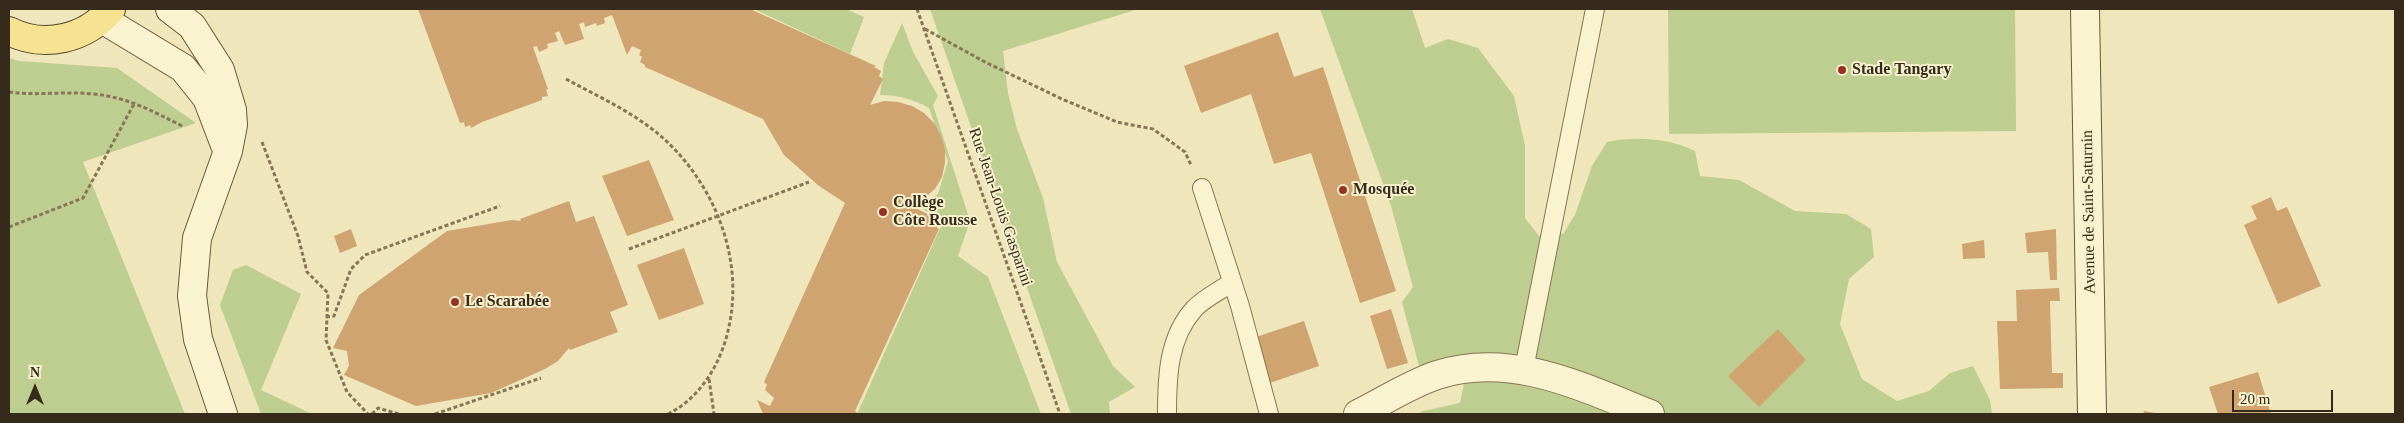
<!DOCTYPE html>
<meta charset="utf-8">
<style>
body{margin:0}
#map{position:relative;width:2404px;height:423px;overflow:hidden;background:#efe6bc;font-family:Georgia,serif}
canvas{display:block}
.frame{position:absolute;inset:0;border:10px solid #362b1b;pointer-events:none}
.north{position:absolute;left:10px;top:363px;width:50px;height:50px;-webkit-text-stroke:4px #f6f0cc;paint-order:stroke;rotate:0deg;font-size:14px;font-weight:700;line-height:20px;text-align:center;color:#362b1b}
.north::after{content:'';display:block;margin:auto;width:18px;height:22px;background:#362b1b;clip-path:polygon(50% 0,100% 100%,50% 72%,0 100%)}
.scale{position:absolute;left:2232px;top:390px;width:101px;height:22px;box-sizing:border-box;border:2px solid #362b1b;border-top:0;padding-left:6px;font-size:15px;line-height:18px;white-space:nowrap;color:#362b1b;-webkit-text-stroke:4px #f6f0cc;paint-order:stroke}
</style>
<div id="map">
<canvas width="2404" height="423"></canvas>
<div class="frame"></div>
<div class="north">N</div>
<div class="scale">20 m</div>
</div>
<script>
const ctx = document.querySelector('canvas').getContext('2d');
ctx.lineJoin = 'round';
function fillPath(path, color) { ctx.fillStyle = color; ctx.fill(path, 'evenodd'); }
function trace(path, color, width, dash) { ctx.strokeStyle = color; ctx.lineWidth = width; ctx.lineCap = dash ? 'butt' : 'round'; ctx.setLineDash(dash || []); ctx.stroke(path); }
function drawText(font, color, halo, rows, align = 'center') {
  ctx.font = font + ' Georgia,serif'; ctx.lineWidth = 4; ctx.setLineDash([]); ctx.textBaseline = 'middle'; ctx.strokeStyle = halo; ctx.fillStyle = color; for (const [text, x, y, turn = 0] of rows) {
    ctx.save(); ctx.translate(x, y); ctx.rotate((+turn || 0) * Math.PI / 180); ctx.textAlign = isNaN(turn) ? turn : align; if (halo) ctx.strokeText(text, 0, 0); ctx.fillText(text, 0, 0); ctx.restore();
  }
}
fillPath(new Path2D(`
 M754,9h92l18,8 -14,37z
 M930,9h208l-135,42 5,42 9,36 26,69 14,64 56,104 22,21 -26,15 1,12h-39z
 M1320,9h92l13,39 23,-9 30,9 36,48 11,50v72l14,18 24,-2 12,-19 17,-49 15,-24c29,-6 62,-4 88,9l5,25 39,4 56,31 51,3 25,15 3,28 -25,22 -9,45 22,55 35,22 32,-10 21,-18 23,-7 17,34 2,14h-575l6,-3 37,-8 5,-25 -1,-17 -6,-5 -39,10 -17,-64 11,-15 -22,-81z
 M1668,9h347l1,122 -347,3z
 M902,23l11,29 25,44 -5,9 37,116 -12,35 30,21 53,137h-184l85,-190 -22,-18 18,-12 10,-33 -19,-53c-16,-9 -31,-13 -49,-13l4,-32z
 M9,58l10,3 98,7 79,55 -113,39 102,252h-176z
 M246,265l55,29 -40,96 51,24h-51l-41,-109 13,-35z`), '#becd90');
fillPath(new Path2D(`
 M418,9h332l126,57 -2,1 7,4 -2,5 4,3 -13,26 14,-4 14,1 14,4 12,7 10,10 7,13 4,13v14l-3,14 -7,12 -22,18 23,11 -1,3 4,2 -2,5 2,1 -84,182 2,1 -1,2h-93l-6,-14 13,6 4,-8 -9,-8 2,-5 -3,-3 81,-179 -26,-17 -35,-31 -21,-36 -118,-52v-2l-5,-3 2,-5 -3,-2 2,-5 -9,-4 -5,9 -15,-40 -8,3 1,5 -8,3 -1,-3 -11,4 -1,-5 -5,2 5,15 -19,6 -6,-14 -4,2 3,8 -11,3 1,4 -9,4 -2,-6 -4,1 15,42 -2,1 2,6 -6,1v3l-60,22 -11,6 -1,-3 -5,2 -1,-5 -4,1z
 M1278,32l16,45 29,-10 73,224 -36,12 -49,-150 -37,11 -23,-70 -50,19 -17,-47z
 M649,160l25,60 -47,16 -25,-60z
 M2271,197l6,14 10,-4 34,79 -43,18 -34,-79 13,-6 -6,-13z
 M569,201l7,21 18,-6 28,73 6,16 -18,7 8,20 -48,18 -1,-2 -11,13 -13,8 -54,24 -75,13 -72,-31 5,-9 -2,-15 -14,-3 26,-53 88,-64 65,-11 9,1 -1,-2z
 M351,229l6,17 -17,7 -6,-17z
 M2056,229l1,51h-7l-2,-28 -21,1 -2,-20z
 M1984,240l1,18 -22,1 -1,-15z
 M684,248l20,56 -45,16 -22,-55z
 M2059,288l1,13h-10l2,72h11v15l-63,1 -3,-68h20l-1,-31z
 M1391,309l17,54 -21,6 -17,-53z
 M1304,321l15,45 -52,18 -14,-46z
 M1778,329l28,31 -47,47 -31,-31z
 M2258,372l13,42h-53l-9,-27z
 M2144,411l11,2v1h-12z`), '#cfa470');
const service = new Path2D(`
 M1202,188l38,118 29,108
 M1524,369l71,-360
 M1167,414c0,-37 1,-76 27,-105 10,-11 26,-18 38,-27`);
const minor = new Path2D(`
 M1358,414c26,-13 52,-30 79,-39 74,-24 145,12 213,39`);
const secondary = new Path2D(`
 M170,9l22,17 28,44 12,40 1,15 -5,26 -31,87 -5,58 6,43 25,75
 M2085,9l7,405
 M102,19l81,49 24,30 18,47`);
const primary = new Path2D(`
 M9,31c35,18 77,8 102,-22`);
trace(service, '#877655', 20);
trace(minor, '#877655', 30);
trace(secondary, '#695739', 30);
trace(primary, '#54432a', 30);
trace(new Path2D(`
 M917,9l143,405
 M925,29l60,33 79,38 53,22 36,7 32,23 6,13
 M566,79c33,18 69,34 97,59 53,48 82,123 65,193 -8,34 -28,67 -60,83
 M9,92c28,4 56,-1 85,2 36,4 58,17 90,33
 M262,142l36,94 9,36 21,21 -2,47 21,52 21,22
 M9,227l74,-29 52,-96
 M629,249l180,-67
 M326,317l8,-1 17,-47 14,-14 135,-49
 M709,379l5,35
 M372,414l6,-6 21,6
 M435,414l106,-36`), '#877655', 3, [4, 2.5]);
trace(service, '#faf3cf', 18);
trace(minor, '#faf3cf', 28);
trace(secondary, '#faf3cf', 28);
trace(primary, '#f5e391', 28);
for (const [x, y, r, color] of [
 [1842,70,5,"#983123"],
 [1343,190,5,"#983123"],
 [883,212,5,"#983123"],
 [455,302,5,"#983123"]
]) { const dot = new Path2D(); dot.arc(x, y, r, 0, 2 * Math.PI); ctx.fillStyle = color; ctx.fill(dot); trace(dot, '#f6f0cc', 2); }
drawText('bold 16px', '#362b1b', '#f6f0cc', [
 ["Stade Tangary",1852,70],
 ["Mosquée",1353,190],
 ["Collège",893,203],
 ["Côte Rousse",893,221],
 ["Le Scarabée",465,302]
], 'left');
drawText('16px', '#362b1b', '#f6f0cc', [
 ["Rue Jean-Louis Gasparini",1000,207,71],
 ["Avenue de Saint-Saturnin",2089,212,-91]
]);
</script>
